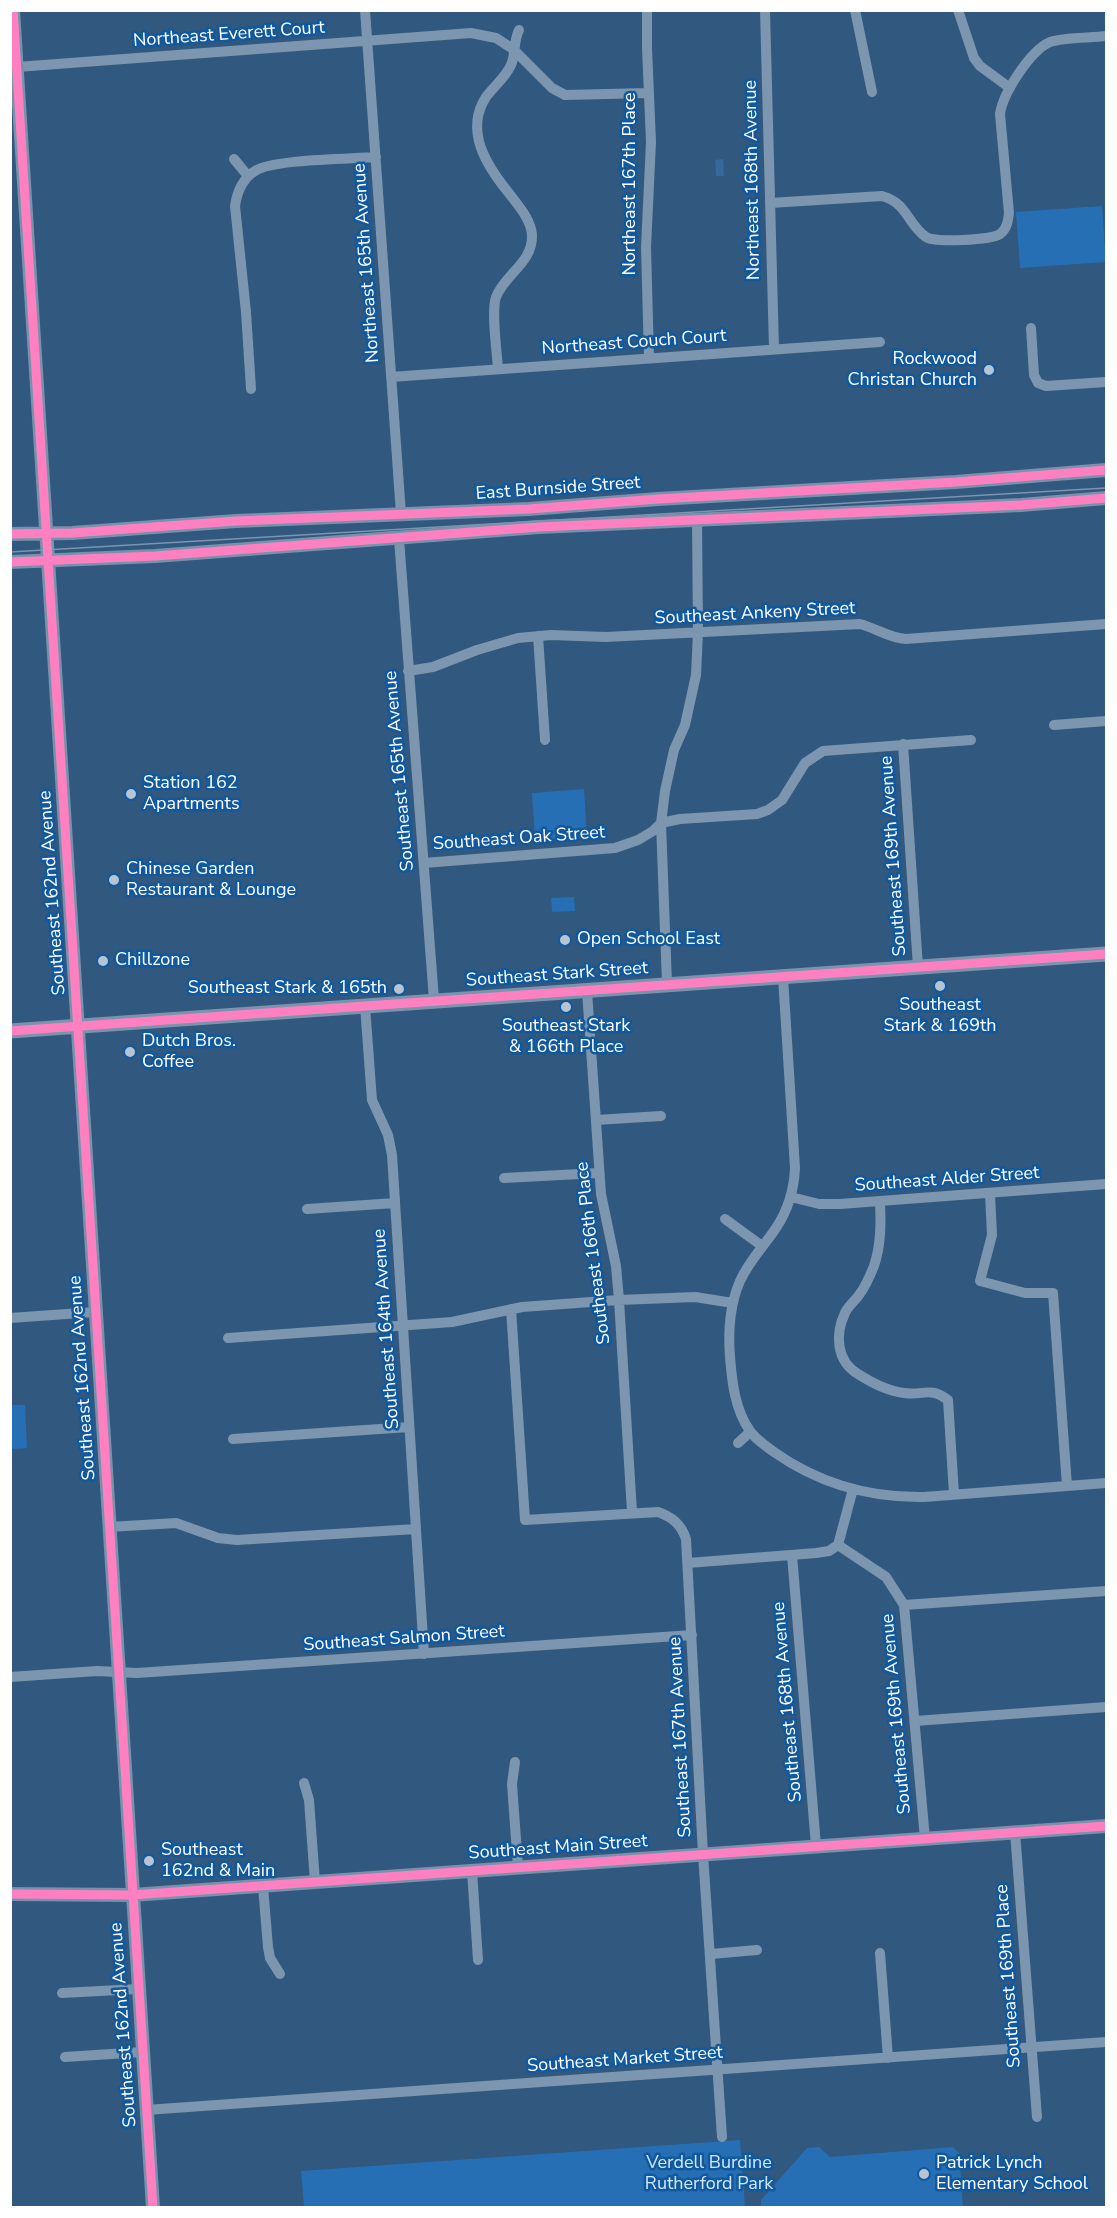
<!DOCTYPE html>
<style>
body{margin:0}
#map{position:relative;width:1117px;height:2218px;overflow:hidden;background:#31587e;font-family:"Nunito Sans",sans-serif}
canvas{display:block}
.frame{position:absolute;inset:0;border:12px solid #fff;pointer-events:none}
</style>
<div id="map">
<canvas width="1117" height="2218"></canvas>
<div class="frame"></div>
</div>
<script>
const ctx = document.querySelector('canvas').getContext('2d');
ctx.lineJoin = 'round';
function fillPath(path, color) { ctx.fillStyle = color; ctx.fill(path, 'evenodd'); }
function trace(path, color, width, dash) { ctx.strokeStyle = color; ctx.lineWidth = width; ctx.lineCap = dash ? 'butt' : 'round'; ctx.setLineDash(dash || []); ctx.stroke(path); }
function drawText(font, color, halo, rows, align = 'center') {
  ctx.font = font + ' "Nunito Sans",sans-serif'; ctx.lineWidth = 5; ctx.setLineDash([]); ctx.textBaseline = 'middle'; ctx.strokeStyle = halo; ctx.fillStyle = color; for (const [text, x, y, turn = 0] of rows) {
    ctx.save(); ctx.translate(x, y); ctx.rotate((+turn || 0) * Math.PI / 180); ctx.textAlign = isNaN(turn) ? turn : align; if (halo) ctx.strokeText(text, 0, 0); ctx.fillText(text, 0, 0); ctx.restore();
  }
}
fillPath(new Path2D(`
 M1102,206l4,56 -86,6 -4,-56z
 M584,789l3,48 -52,3 -3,-47z
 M574,897l1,14 -23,1 -1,-14z
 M11,1405h14l2,43 -16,1z
 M740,2140l5,67h-441l-3,-36z
 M819,2147l11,10 123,-10 6,6 4,54h-202v-7l46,-52z`), '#266fb4');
fillPath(new Path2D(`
 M723,159l1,17h-8l-1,-16z`), '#366899');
trace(new Path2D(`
 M365,10l36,504
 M647,10v38l4,94 -5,105 3,111
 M765,10l9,339
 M855,10l17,82
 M958,10l16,48 6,8 30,22
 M17,67l454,-34 25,5 17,11 39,39 13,7 83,-2
 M234,159l14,17
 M770,203l112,-7c26,7 25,28 44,41 8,6 65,3 74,-3 7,-5 8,-13 9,-21l-9,-99c3,-21 30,-63 50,-72 14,-5 41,-4 56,-6
 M1031,328l3,47 4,8 8,3 60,-4
 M498,369c-1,-17 -7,-58 -2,-72 9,-23 37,-34 36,-62 -1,-16 -15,-31 -24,-43 -21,-26 -44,-61 -22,-95 7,-10 20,-20 25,-32 5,-11 2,-23 8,-35
 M391,377l489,-35
 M251,389l-5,-77 -11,-106c2,-14 7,-27 20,-35 18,-12 96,-12 121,-14
 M399,539l35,461
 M538,636l7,104
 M408,671l25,-4 44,-17 41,-12 33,-3 55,2 254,-13c16,4 29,14 46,15l200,-15
 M1054,725l52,-4
 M903,744l15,223
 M424,863l191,-15 23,-8 15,-9 8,-8 19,-4 77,-5 11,-4 14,-10 23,-37 18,-12 148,-11
 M783,977l12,191c-1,22 -7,42 -19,60 -12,18 -27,33 -36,53 -10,23 -12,51 -10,76 2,25 5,53 20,74 5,8 16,15 24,21 44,31 96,46 150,45l182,-14
 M667,984l-6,-161 4,-32 9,-41 11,-25 11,-50 2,-42 -1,-112
 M587,991l14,203 15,72 3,34 13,212
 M365,1006l7,94 16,35 4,20 32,499
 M596,1120l65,-4
 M504,1178l95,-5
 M990,1194l2,41 -12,46 45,12h28l14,193
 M791,1197l28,7h21l266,-20
 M880,1202c1,22 1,43 -6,64 -4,10 -8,20 -15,29 -4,6 -11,11 -14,18 -10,21 -9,48 13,61 14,9 30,17 46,19 21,3 25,-7 44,7l6,94
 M307,1209l88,-6
 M725,1219l37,27
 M511,1309l14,211 133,-8c14,5 23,12 28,27l17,315 19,283
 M10,1318l85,-6
 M228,1338l224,-16 70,-15 97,-7 76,-3 38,6
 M233,1439l176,-12
 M738,1443l12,-11
 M109,1527l67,-4 42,15 19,2 179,-11
 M838,1545l48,32 18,28 21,234
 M838,1545l15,-56
 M792,1555l24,291
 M688,1563l128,-10 13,-2 9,-6
 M904,1605l202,-14
 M10,1677l87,-6 40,2 555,-38
 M915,1721l191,-14
 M515,1762l-3,22 6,83
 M304,1783l5,17 6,82
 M1015,1832l22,285
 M472,1871l6,89
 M263,1886l5,61 2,11 10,16
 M880,1953l8,105
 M711,1954l46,-4
 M62,1993l76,-4
 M65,2057l77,-5
 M146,2110l960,-68`), '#7c96af', 10);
trace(new Path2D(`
 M13,10l140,2198
 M10,534l62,-1 164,-12 293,-12 129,-10 298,-17 150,-12
 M10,562l145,-6 384,-29 482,-22 85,-7
 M10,1894l122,1 974,-69`), '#7792ac', 14);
trace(new Path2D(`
 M10,1031l1096,-77`), '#7b94ad', 15);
trace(new Path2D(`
 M10,552l1096,-64`), '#7c94ae', 1.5);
trace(new Path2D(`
 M13,10l140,2198
 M10,534l62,-1 164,-12 293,-12 129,-10 298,-17 150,-12
 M10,562l145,-6 384,-29 482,-22 85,-7
 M10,1031l1096,-77
 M10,1894l122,1 974,-69`), '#ff80c0', 9);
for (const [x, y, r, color] of [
 [989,370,6,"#b7c5d2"],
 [131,794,6,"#b7c5d2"],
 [114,880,6,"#b7c5d2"],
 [565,940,6,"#b7c5d2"],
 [103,961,6,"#b7c5d2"],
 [940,986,6,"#b7c5d2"],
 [399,989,6,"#b7c5d2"],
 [566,1007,6,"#b7c5d2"],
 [130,1052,6,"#b7c5d2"],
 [149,1861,6,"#b7c5d2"],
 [924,2174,6,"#b7c5d2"]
]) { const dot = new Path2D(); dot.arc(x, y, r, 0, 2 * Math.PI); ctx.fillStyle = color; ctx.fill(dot); trace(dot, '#11599e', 2); }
drawText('18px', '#fff', '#11599e', [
 ["Northeast Everett Court",229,35,-4],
 ["Northeast 168th Avenue",753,180,-91],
 ["Northeast 167th Place",631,184,-90],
 ["Northeast 165th Avenue",367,263,-94],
 ["Northeast Couch Court",634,343,-4],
 ["East Burnside Street",558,489,-4],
 ["Southeast Ankeny Street",755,614,-3],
 ["Southeast 165th Avenue",400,771,-95],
 ["Southeast Oak Street",519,839,-4],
 ["Southeast 169th Avenue",894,856,-94],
 ["Southeast 162nd Avenue",53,893,-94],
 ["Southeast Stark Street",557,975,-4],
 ["Southeast Alder Street",947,1180,-4],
 ["Southeast 166th Place",594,1253,-97],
 ["Southeast 164th Avenue",387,1329,-94],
 ["Southeast 162nd Avenue",83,1378,-94],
 ["Southeast Salmon Street",404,1639,-4],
 ["Southeast 168th Avenue",788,1702,-95],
 ["Southeast 169th Avenue",897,1714,-95],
 ["Southeast 167th Avenue",681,1737,-93],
 ["Southeast Main Street",558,1848,-4],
 ["Southeast 169th Place",1009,1976,-94],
 ["Southeast 162nd Avenue",124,2025,-94],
 ["Southeast Market Street",625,2060,-4]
]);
drawText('18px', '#fff', '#11599e', [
 ["Rockwood",977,360,"right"],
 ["Christan Church",977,381,"right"],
 ["Station 162",143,784],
 ["Apartments",143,805],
 ["Chinese Garden",126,870],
 ["Restaurant & Lounge",126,891],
 ["Open School East",577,940],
 ["Chillzone",115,961],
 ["Southeast Stark & 165th",387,989,"right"],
 ["Southeast",940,1006,"center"],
 ["Stark & 169th",940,1027,"center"],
 ["Southeast Stark",566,1027,"center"],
 ["& 166th Place",566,1048,"center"],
 ["Dutch Bros.",142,1042],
 ["Coffee",142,1063],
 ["Southeast",161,1851],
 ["162nd & Main",161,1872],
 ["Patrick Lynch",936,2164],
 ["Elementary School",936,2185]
], 'left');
drawText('18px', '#d0e8fe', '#11599e', [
 ["Verdell Burdine",709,2164],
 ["Rutherford Park",709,2185]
]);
</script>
